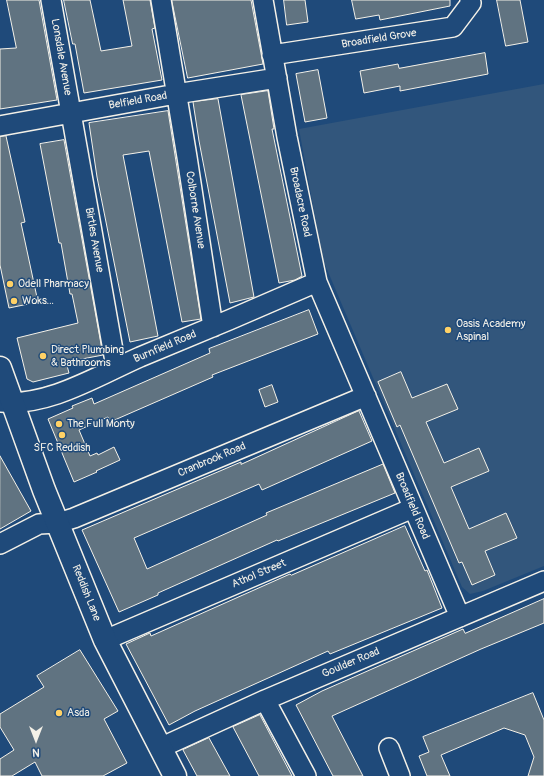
<!DOCTYPE html>
<style>
body{margin:0}
#map{position:relative;width:544px;height:776px;overflow:hidden;background:#1f4a7a;font-family:Pangolin,sans-serif}
canvas{display:block}
.north{position:absolute;left:16px;top:720px;width:40px;height:40px;-webkit-text-stroke:3px #1f4a7a;paint-order:stroke;rotate:180deg;font-size:11px;font-weight:700;line-height:16px;text-align:center;color:#f4f1e8}
.north::after{content:'';display:block;margin:auto;width:14px;height:18px;background:#f4f1e8;clip-path:polygon(50% 0,100% 100%,50% 72%,0 100%)}
</style>
<div id="map">
<canvas width="544" height="776"></canvas>
<div class="north">N</div>
</div>
<script>
const ctx = document.querySelector('canvas').getContext('2d');
ctx.lineJoin = 'round';
function fillPath(path, color) { ctx.fillStyle = color; ctx.fill(path, 'evenodd'); }
function trace(path, color, width, dash) { ctx.strokeStyle = color; ctx.lineWidth = width; ctx.lineCap = dash ? 'butt' : 'round'; ctx.setLineDash(dash || []); ctx.stroke(path); }
function drawText(font, color, halo, rows, align = 'center') {
  ctx.font = font + ' Pangolin,sans-serif'; ctx.lineWidth = 3; ctx.setLineDash([]); ctx.textBaseline = 'middle'; ctx.strokeStyle = halo; ctx.fillStyle = color; for (const [text, x, y, turn = 0] of rows) {
    ctx.save(); ctx.translate(x, y); ctx.rotate((+turn || 0) * Math.PI / 180); ctx.textAlign = isNaN(turn) ? turn : align; if (halo) ctx.strokeText(text, 0, 0); ctx.fillText(text, 0, 0); ctx.restore();
  }
}
fillPath(new Path2D(`
 M544,84v482l-61,25 -13,3 -8,-7 -139,-327 -24,-131z`), '#32567c');
const building = new Path2D(`
 M7,0h32l18,100 -57,9v-60l16,-1z
 M64,0h26l11,51 31,-5 -9,-46h27l5,28 -3,1 10,51 -78,13 -9,-49h-2z
 M172,0h79l12,64 -75,14z
 M284,0h21l3,22 -21,3z
 M352,0h98v6l-70,14 -1,-5 -23,4z
 M497,0h23l8,42 -22,4z
 M485,53l3,21 -88,17v-5l-36,7 -4,-22 38,-7 1,4z
 M318,70l9,48 -22,4 -9,-48z
 M268,91l6,38h-2l30,147 -7,4 -16,3 -38,-188z
 M218,99l36,198 -24,6 -31,-162 -6,-39z
 M168,111l33,208 -19,3 -33,-171 -26,4 35,181 -28,6 -33,-165 -8,-54z
 M6,136l19,86 -4,1 17,79 -29,6 -9,-43v-128z
 M64,140l39,215 -37,7 3,11 -36,9 -6,-3 -10,-41 61,-15 -6,-29h-2l-9,-51h-2l-19,-99z
 M309,310l9,24 -106,41 1,2 -103,45 -2,-5 -29,13 11,26 7,-3 1,2 16,-8 6,13 -24,11 1,1 -23,10 -26,-63 25,-11 -1,-2 20,-8 2,6 116,-51 -1,-4z
 M401,372l11,26 35,-14 11,25 -32,13 18,41 35,-15 10,23 -38,16 18,42 37,-16 11,25 -32,13 10,24 -23,10 -10,-23 -3,1 -59,-138 -3,2 -19,-45z
 M272,385l6,17 -13,5 -6,-17z
 M359,411l13,30 -110,49 -3,-6 -125,54 13,31 120,-54 -1,-2 117,-49 12,29 -117,48 -1,-1 -119,53v2l-39,17 -37,-82 159,-68v2z
 M0,456l31,55 -31,18z
 M405,526l20,45 2,-1 15,38 -112,46 -2,-3 -133,60 -26,14 -43,-81 24,-11 1,3 139,-62 1,1z
 M544,599v24l-63,26 -149,67 31,60h-30l-37,-71 26,-14 141,-62 2,4z
 M80,650l38,61 -14,8 23,44 -24,13h-61l-7,-14 -23,14h-12v-17l14,-9 -14,-23v-13l44,-27 -7,-11z
 M533,693l11,27v56h-16l6,-19 -9,-22 -21,-7 -63,27 9,21h-23l-8,-20 10,-4 -6,-15z
 M260,715l32,61h-33l-26,-49z
 M209,738l21,38h-33l-14,-26z`);
fillPath(building, '#607381');
trace(building, '#f4f1e8', 1);
const minor = new Path2D(`
 M51,0l65,367
 M161,0l26,157 26,170
 M263,0l24,137 30,145 143,335
 M272,55l181,-28 18,-24 -1,-3
 M0,126l176,-32 101,-16
 M0,402c48,5 97,-26 140,-45 59,-24 118,-49 177,-75
 M0,544l39,-20 19,-1 16,-5 292,-122
 M105,640l308,-132
 M265,700l41,76
 M160,748l105,-48 279,-119
 M389,748l11,28`);
const secondary = new Path2D(`
 M0,368l44,122 61,150 70,136`);
trace(minor, '#f4f1e8', 22);
trace(secondary, '#f4f1e8', 25);
trace(minor, '#1f4a7a', 19);
trace(secondary, '#1f4a7a', 22);
for (const [x, y, r, color] of [
 [10,284,4,"#ffd166"],
 [14,301,4,"#ffd166"],
 [448,330,4,"#ffd166"],
 [43,356,4,"#ffd166"],
 [59,424,4,"#ffd166"],
 [62,435,4,"#ffd166"],
 [59,713,4,"#ffd166"]
]) { const dot = new Path2D(); dot.arc(x, y, r, 0, 2 * Math.PI); ctx.fillStyle = color; ctx.fill(dot); trace(dot, '#1f4a7a', 1.5); }
drawText('11px', '#f4f1e8', '#1f4a7a', [
 ["Broadfield Grove",379,39,-9],
 ["Lonsdale Avenue",61,57,80],
 ["Belfield Road",138,101,-10],
 ["Broadacre Road",300,202,78],
 ["Colborne Avenue",195,210,81],
 ["Birtles Avenue",94,240,80],
 ["Burnfield Road",165,347,-23],
 ["Cranbrook Road",212,460,-23],
 ["Broadfield Road",412,506,67],
 ["Athol Street",259,574,-23],
 ["Reddish Lane",86,593,68],
 ["Goulder Road",351,663,-23]
]);
drawText('11px', '#f4f1e8', '#1f4a7a', [
 ["Odell Pharmacy",18,284],
 ["Woks...",22,301],
 ["Oasis Academy",456,324],
 ["Aspinal",456,337],
 ["Direct Plumbing",51,350],
 ["& Bathrooms",51,363],
 ["The Full Monty",67,424],
 ["SFC Reddish",62,448,"center"],
 ["Asda",67,713]
], 'left');
</script>
